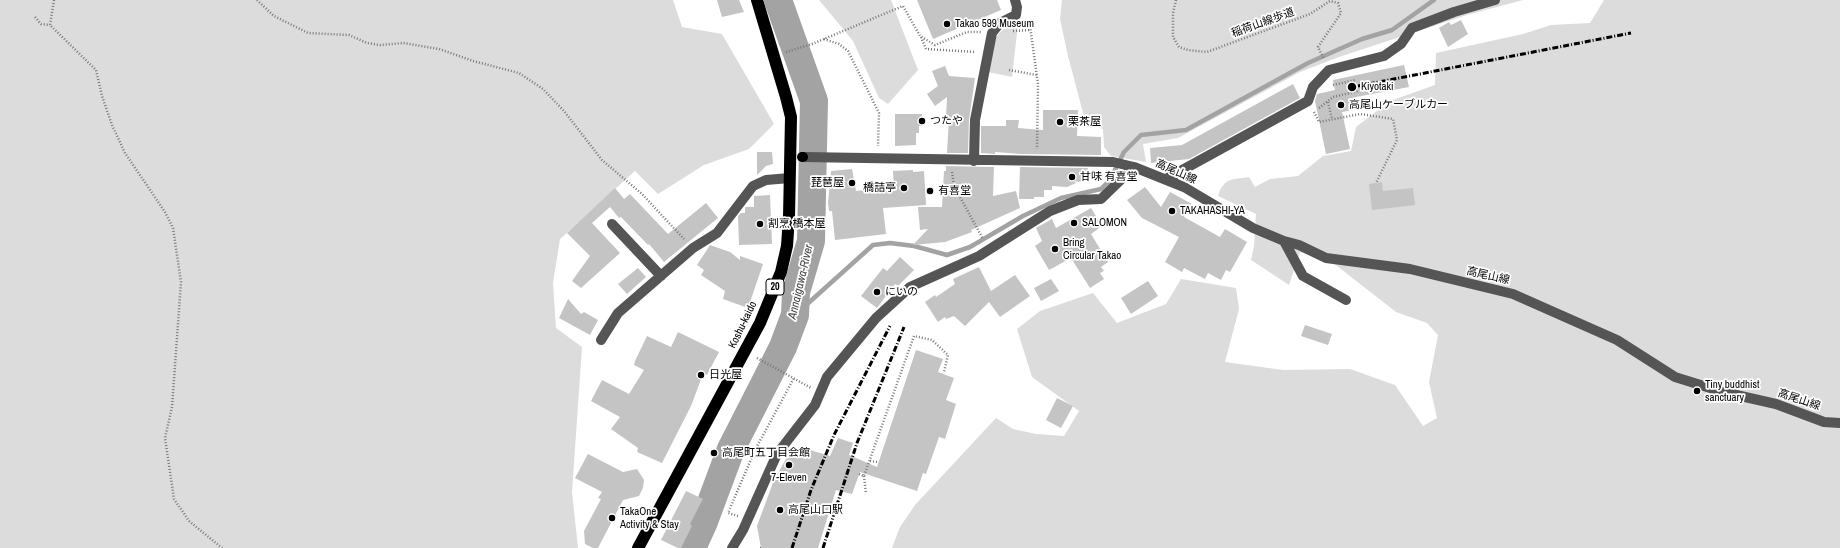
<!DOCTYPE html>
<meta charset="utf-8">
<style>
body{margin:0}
canvas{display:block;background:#fff}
</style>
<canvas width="1840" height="548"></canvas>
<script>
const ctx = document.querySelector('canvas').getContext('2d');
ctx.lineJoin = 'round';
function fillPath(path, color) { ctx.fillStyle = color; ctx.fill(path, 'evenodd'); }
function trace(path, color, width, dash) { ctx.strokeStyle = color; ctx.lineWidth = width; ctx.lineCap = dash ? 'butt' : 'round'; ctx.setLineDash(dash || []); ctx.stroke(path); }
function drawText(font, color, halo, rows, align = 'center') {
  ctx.font = font + ' "Archivo Narrow","Noto Sans JP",sans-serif'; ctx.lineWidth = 3.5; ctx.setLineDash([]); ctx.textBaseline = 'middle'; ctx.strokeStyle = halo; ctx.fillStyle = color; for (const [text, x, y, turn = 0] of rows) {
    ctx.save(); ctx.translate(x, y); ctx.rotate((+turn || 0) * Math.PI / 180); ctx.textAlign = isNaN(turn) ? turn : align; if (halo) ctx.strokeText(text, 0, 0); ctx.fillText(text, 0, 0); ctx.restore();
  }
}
fillPath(new Path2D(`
 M0,0h673l9,27 40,7 52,90 -25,25 -45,16 -46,29 -23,-23 -75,68 -7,44 3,45 26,19 -10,145 6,56h-578z
 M819,0h72l27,70 -30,34 -9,-6 -26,-57z
 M1062,0h461l-56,15 -128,42 -39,15 -122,66 -35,6 3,18 -35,-6 -7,-9 -1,-18 -17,-5 -18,-68 -8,-37z
 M1604,0h236v548h-948l8,-21 15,-22 81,-87 17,11 23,5 28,2 15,-25 -47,-34 -15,-48 23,-18 53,-18 24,30 49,-19 15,-25 55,9 3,21 -14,53 58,8 67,-1 45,16 28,41 14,-8 -8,-36 9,-47 -11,-12 -31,-11 -64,-50 -32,-10 -11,33 -38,-25 3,-14 2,-32 -38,-18c6,-19 14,-16 31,-19l6,10 15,-8 28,-3 25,-20 28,-5 5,-24 34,-26 45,-16 1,-32 87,-19 28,-9 39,-2z
 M1018,24l-6,53 -24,-5c5,-23 2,-43 30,-48z`), '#dcdcdc');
trace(new Path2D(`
 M795,315l78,-70 17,-2 24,3 33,9 23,-8 53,-31 38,-18 40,-9 9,-9 14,-28 17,-17 45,-5 122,-67 54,-24 30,-9 42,-30`), '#a3a3a3', 4.5);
trace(new Path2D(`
 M692,548l11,-24 28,-75 52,-102 12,-32 1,-23 15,-51 3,-140 -36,-101`), '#a3a3a3', 28);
fillPath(new Path2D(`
 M717,0h22l5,12 -22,5z
 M917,0h80l4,10 -68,29z
 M1461,20l7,14 -20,13 -9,-19 10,-6 2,3z
 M1404,65l5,22 -53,10 3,12 -17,3 8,37 -24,5 -11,-53 2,-7 18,-4 -2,-10z
 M945,66l4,10 26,2 -6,42 -1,33h-21l2,-35h-3l1,-21 -12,9 -8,-12 11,-8 -6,-15z
 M1293,84l7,14 -111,61 -38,4 -1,-15 32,-3z
 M1043,110h35l-1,26 24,1v18l-80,-1 -26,-2v2l-14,-1v-27h25v-6h13l-1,8 25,2z
 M895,114h27l1,12h-4v7h-3v12l-21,1z
 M757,152h15l1,12 -7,2 -9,9z
 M946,166l48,1 -1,29 23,-5 4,17 -49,22 1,2 -27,10 -32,3 15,-16 -8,1 -2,-23h24l2,-36h2z
 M1020,167l68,1v10l-9,4 -5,-1 2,2 -9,4 -15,-1v4h-8v7h-10v2h-15z
 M852,169l4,22 38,-4 -1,-16 20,-1v2l11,-1 2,34 -43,3 3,26 -51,6 -3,-29h-3l-1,-8 3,-32z
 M1382,182l1,9 30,-3 2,17 -43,5 -3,-26z
 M1145,187l16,20 9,-15 22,12 -8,13 36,20 5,-8 22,13 -17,30 -4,-2 -5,10 -13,-7 -3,6 -21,-11 -2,4 -17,-10 14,-25 -37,-19 -15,-18z
 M615,188l9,11 6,-5 38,40 38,-31 12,15 -54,44 -15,-18 -1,1 -27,-28 -2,1 -9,-11 -18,16 28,30 -39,35 -9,-7 18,-25 -23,-23z
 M770,195l2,49 -33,1 -1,-29 3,-3h4v-6h9v-11z
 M1091,208l11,18 -11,8 17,28 -7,5 3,4 -4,2 4,6 -14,9 -19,-30 -22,12 -14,-24 7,-5 -6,-13 16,-9 4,9z
 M710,245l20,7 10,8v-4l23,8 -15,44 -25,-9 2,-8 -24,-16 3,-5 -7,-5z
 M900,257l14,13 -16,16 -3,-2 -18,24 -16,-12 22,-28 4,3z
 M979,267l12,24 24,-16 15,21 -30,21 -11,-15 -24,24 -11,-10 -8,3 -1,-2 -7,5 -13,-20 10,-7 1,2 19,-13 -2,-5z
 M638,268l8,9 -19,17 -9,-10z
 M1051,279l8,12 -18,10 -7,-13z
 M1148,281l10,15 -27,18 -10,-16z
 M568,299l13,15 3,-2 14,8 -8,15 -31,-17z
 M1305,325l27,9 -4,11 -27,-9z
 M678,332l41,20 -12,23 -4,-1 -12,32 -29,57 -25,-11 1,-4 -27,-19 9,-12 -29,-16 11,-21 27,14 15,-24 -10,-5 1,-4 12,-25 24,11z
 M916,350l27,9 -5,13 16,6 -8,22 10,4 -11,35 -6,-2 -13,37 -3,-1 -6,18 -57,-19 -8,22 -16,-4 -18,58h-57l-4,-22 17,-46 17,-30 7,2 2,-5 30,9 8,-18 15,5 -4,12 28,12z
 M1057,398l16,8 -12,22 -15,-8z
 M588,454l35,18 14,-3 7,11 -1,8 -4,8 -16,4 -25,48h-5l-8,-4 -1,-13 17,-32 -3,-1 4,-6 -27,-14z
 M686,491l17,8 -13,25 2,2 -11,22h-3l-17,-8z`), '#c4c4c4');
trace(new Path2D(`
 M54,0l-4,25 46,45 6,26 10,29 13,28 40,59 8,16 8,54 -9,125 -7,31 9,61 15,22 33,27
 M257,0l17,16 34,17 41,2 18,8 13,2 23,-2 36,6 34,12 46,12 24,16 21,22 38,49 40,34 42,45
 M1176,0l-3,13v24l6,10 9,3 19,2 103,-38 20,-13 8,2 3,10 -23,34 6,12
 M35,17l6,7 9,1
 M1026,22l4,4 8,58 -1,65
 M1013,31l17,-1
 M921,37l5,12 49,3
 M824,39l15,5 9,7 31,62 -1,33
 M786,52l26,-8 91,-38 17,30 15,9 32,-13h14
 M1009,70l28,5
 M1333,85l23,-5
 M1328,102l4,17
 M1319,108l14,-11 25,-6
 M1314,112l5,10 41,-8 33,5 4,21 -21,43
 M952,172l2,14 29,53
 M757,358l54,30
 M870,461l8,1
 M859,474l5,2 50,-140 18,4 16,15 -4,17
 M864,476l2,18
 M738,516l-10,-3 27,-63 39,-72
 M760,548h1`), '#777', 2.5, [1, 2]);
trace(new Path2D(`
 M803,157l310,5 21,5 50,20 69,41 31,13 15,4 27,13 84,11 103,25 104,46 58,37 48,15 53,12 48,18 16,1
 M974,161l1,-41 17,-87 8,-10 16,-8 1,-8 -2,-7
 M1166,179l142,-78 5,-14 16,-17 55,-14 17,-12 11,-16 42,-16 41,-12
 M612,224l49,52
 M1284,241l19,35 43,24
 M601,340l17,-27 75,-65 24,-15 36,-47 13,-6 24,-2
 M732,548l11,-18 34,-76 38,-49 12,-28 49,-59 34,-31 69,-31 71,-45 28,-11 23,-1 33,-32`), '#555', 10);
trace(new Path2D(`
 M802,157h1`), '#000', 10);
trace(new Path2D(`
 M638,548l122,-225 21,-51 6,-26 2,-29 2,-100 -5,-20 -29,-97`), '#000', 12);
trace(new Path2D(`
 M1358,86l273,-53
 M792,548l19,-58 23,-55 56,-109
 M823,548l34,-105 47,-116`), '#000', 3, [6, 2, 1, 2]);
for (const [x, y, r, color] of [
 [947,24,4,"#000"],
 [1352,87,5,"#000"],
 [1341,105,4,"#000"],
 [922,121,4,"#000"],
 [1060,122,4,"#000"],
 [1072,177,4,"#000"],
 [852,183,4,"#000"],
 [904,188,4,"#000"],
 [930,191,4,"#000"],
 [1172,211,4,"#000"],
 [1074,223,4,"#000"],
 [760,224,4,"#000"],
 [1055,249,4,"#000"],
 [877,292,4,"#000"],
 [701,375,4,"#000"],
 [1697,391,4,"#000"],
 [714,453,4,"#000"],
 [789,465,4,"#000"],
 [780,510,4,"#000"],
 [612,518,4,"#000"]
]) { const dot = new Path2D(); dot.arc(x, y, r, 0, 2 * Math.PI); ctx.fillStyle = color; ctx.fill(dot); trace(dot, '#fff', 1.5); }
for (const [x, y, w] of [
 [775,287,18]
]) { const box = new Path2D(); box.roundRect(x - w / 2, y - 8, w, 16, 3); ctx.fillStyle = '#fff'; ctx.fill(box); trace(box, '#000', 1); }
drawText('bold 10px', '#000', null, [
 ["20",775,287]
]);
drawText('11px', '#000', '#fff', [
 ["稲荷山線歩道",1263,23,-20],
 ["高尾山線",1176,172,24],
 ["高尾山線",1488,276,13],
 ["Koshu-kaido",743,325,-64],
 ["高尾山線",1799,400,19]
]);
drawText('11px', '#000', '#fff', [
 ["Takao 599 Museum",955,24],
 ["Kiyotaki",1361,87],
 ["高尾山ケーブルカー",1349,105],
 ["つたや",930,121],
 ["栗茶屋",1068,122],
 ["甘味 有喜堂",1080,177],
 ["琵琶屋",844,183,"right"],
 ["橋詰亭",896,188,"right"],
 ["有喜堂",938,191],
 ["TAKAHASHI-YA",1180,211],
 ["SALOMON",1082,223],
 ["割烹 橋本屋",768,224],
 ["Bring",1063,243],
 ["Circular Takao",1063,256],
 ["にいの",885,292],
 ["日光屋",709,375],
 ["Tiny buddhist",1705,385],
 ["sanctuary",1705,398],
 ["高尾町五丁目会館",722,453],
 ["7-Eleven",789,478,"center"],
 ["高尾山口駅",788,510],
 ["TakaOne",620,512],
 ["Activity & Stay",620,525]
], 'left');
drawText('italic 12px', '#444', '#fff', [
 ["Annaigawa-River",801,282,-77]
]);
</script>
